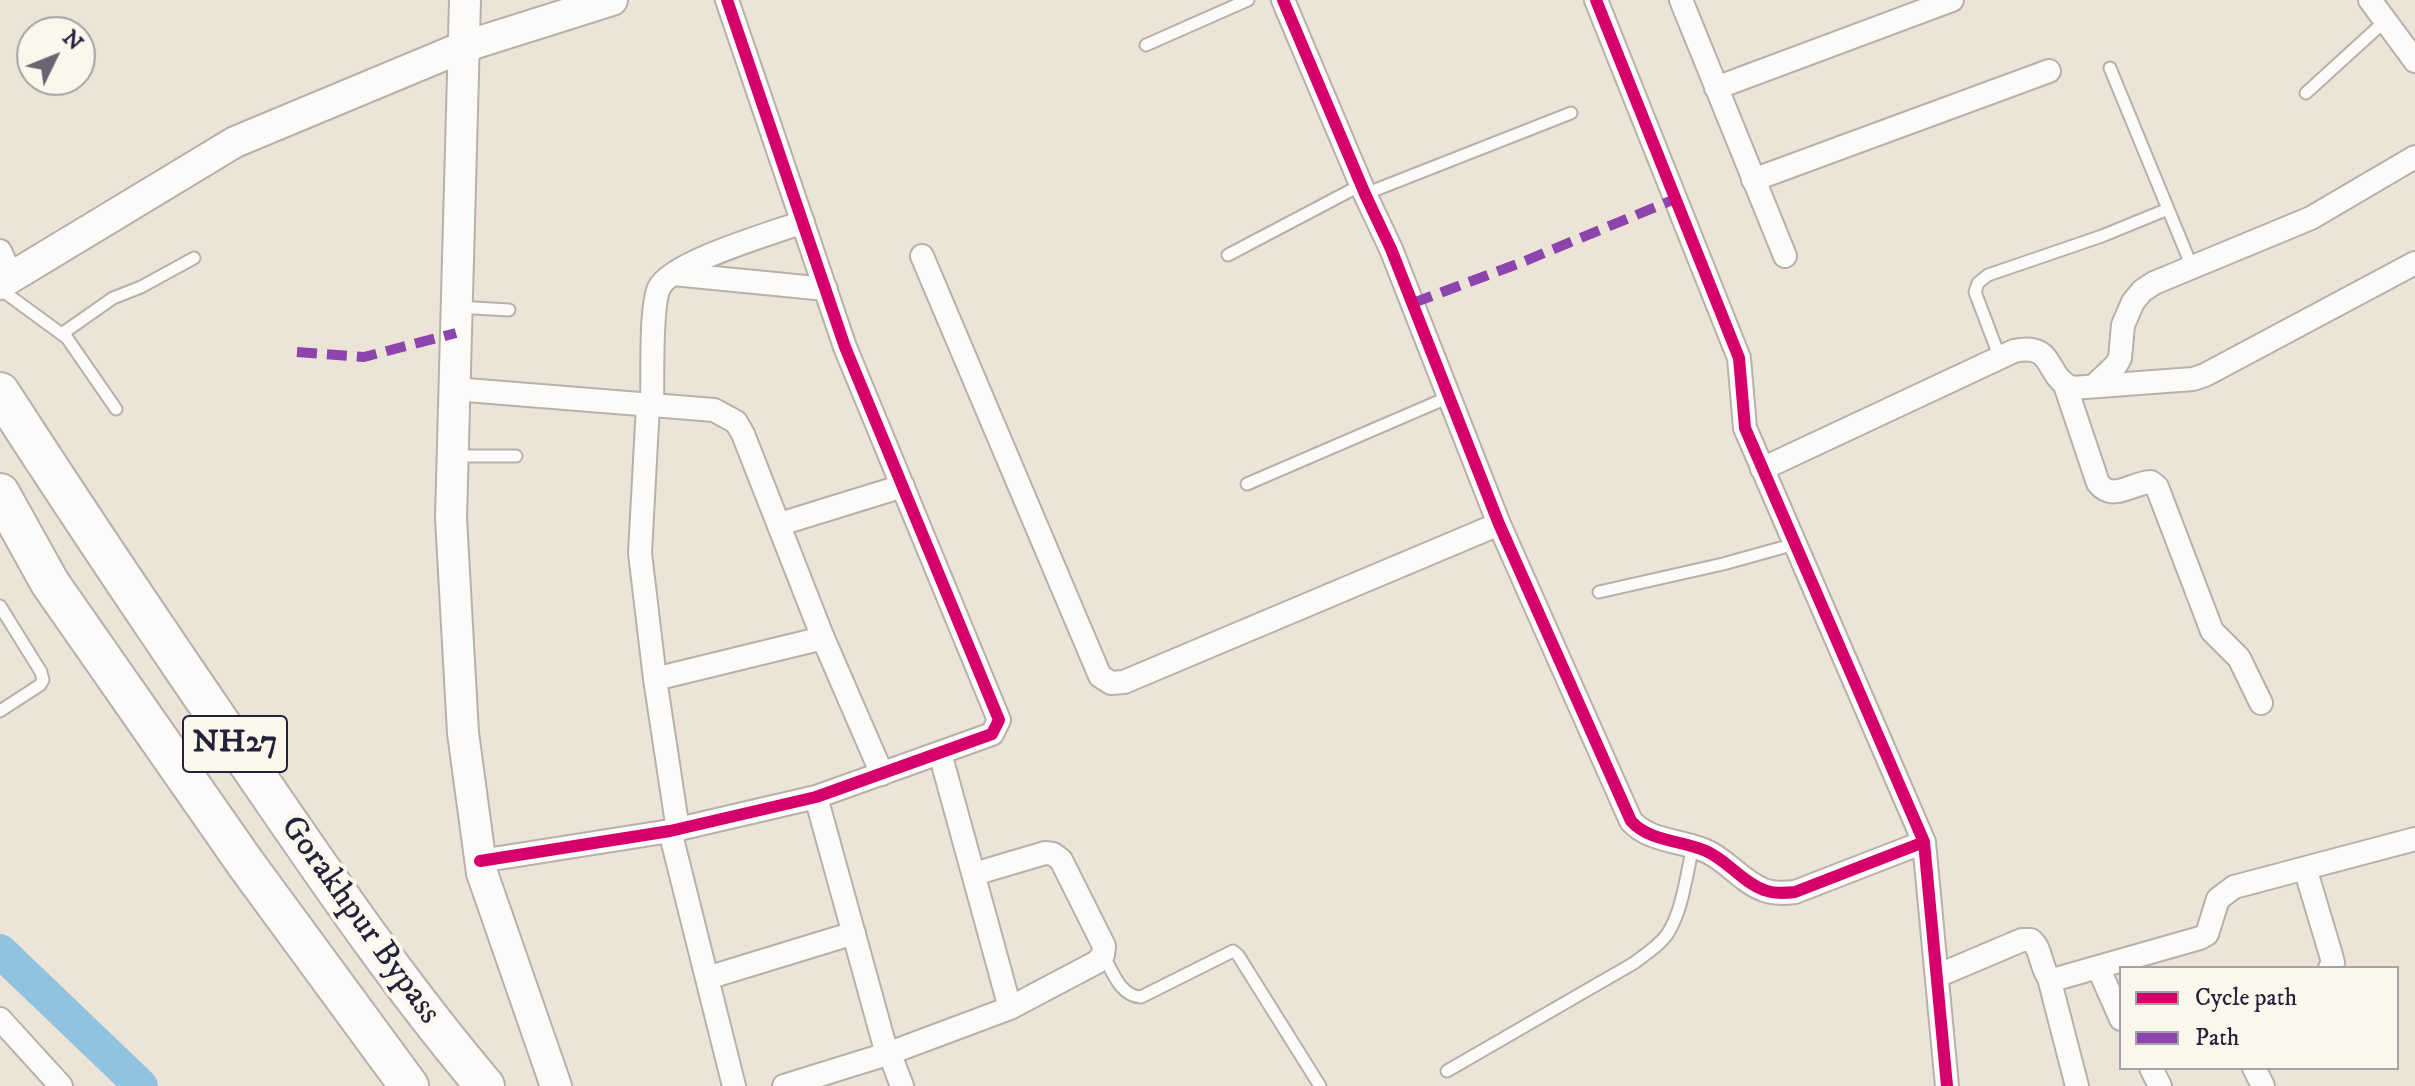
<!DOCTYPE html>
<style>
body{margin:0}
#map{position:relative;width:2415px;height:1086px;overflow:hidden;background:#ede4d8;font-family:"IM FELL DW Pica",serif}
canvas{display:block}
.legend{position:absolute;left:2119px;top:966px;width:280px;height:104px;box-sizing:border-box;background:#fbf7ec;border:2px solid #a4a2a5;margin:0;padding:10px 14px;list-style:none;font-size:24px;color:#22223b}
.legend li{display:flex;align-items:center;gap:16px;height:40px}
.legend b{width:40px;border:2px solid #a4a2a5}
.north{position:absolute;left:16px;top:16px;width:80px;height:80px;box-sizing:border-box;background:#fbf7ec;border:2px solid #a4a2a5;border-radius:50%;rotate:47deg;font-size:22px;font-weight:700;line-height:32px;text-align:center;color:#22223b}
.north::after{content:'';display:block;margin:auto;width:28px;height:36px;background:#696672;clip-path:polygon(50% 0,100% 100%,50% 72%,0 100%)}
</style>
<div id="map">
<canvas width="2415" height="1086"></canvas>
<ul class="legend">
<li><b style="height:10px;background:#d6006c"></b>Cycle path</li>
<li><b style="height:10px;background:#8e44ad"></b>Path</li>
</ul>
<div class="north">N</div>
</div>
<script>
const ctx = document.querySelector('canvas').getContext('2d');
ctx.lineJoin = 'round';
function trace(path, color, width, dash) { ctx.strokeStyle = color; ctx.lineWidth = width; ctx.lineCap = dash ? 'butt' : 'round'; ctx.setLineDash(dash || []); ctx.stroke(path); }
function drawText(font, color, halo, rows, align = 'center') {
  ctx.font = font + ' "IM FELL DW Pica",serif'; ctx.lineWidth = 8; ctx.setLineDash([]); ctx.textBaseline = 'middle'; ctx.strokeStyle = halo; ctx.fillStyle = color; for (const [text, x, y, turn = 0] of rows) {
    ctx.save(); ctx.translate(x, y); ctx.rotate((+turn || 0) * Math.PI / 180); ctx.textAlign = isNaN(turn) ? turn : align; if (halo) ctx.strokeText(text, 0, 0); ctx.fillText(text, 0, 0); ctx.restore();
  }
}
trace(new Path2D(`
 M0,951l141,135`), '#91c2df', 34);
const lane = new Path2D(`
 M1146,45l102,-45
 M2110,68l82,199
 M2306,93l79,-72
 M1365,194l206,-81
 M1228,255l133,-70
 M0,289l67,49 49,71
 M457,307l52,3
 M63,333l50,-35 28,-11 53,-29
 M2000,358l-25,-66 3,-9 10,-8 114,-39 66,-27
 M453,456h63
 M1247,484l202,-87
 M1599,592l124,-28 72,-20
 M0,606l41,66 2,8 -3,5 -40,26
 M1103,955c10,17 17,41 38,42l92,-46 5,4 82,131
 M1447,1071l187,-108c12,-9 26,-18 34,-30 15,-24 18,-58 25,-86`);
const street = new Path2D(`
 M1283,0l82,194 26,55 108,275 132,297c19,21 50,19 75,30 21,9 36,31 58,39 10,4 21,3 31,2l129,-50
 M1596,0l143,358 6,70 179,414 23,244
 M1681,0l104,256
 M2370,0l45,61
 M1716,88l236,-88
 M1753,180l296,-109
 M0,251l12,26
 M922,256l178,420 11,7 13,-1 375,-158
 M673,274l153,15
 M2065,385l33,98c15,19 33,0 53,-1l6,5 55,144 27,27 22,45
 M2094,386l22,-21 4,-7 3,-33 10,-23 9,-11 12,-8 157,-65 104,-61
 M454,389l260,21 22,12 7,12 80,204 59,136
 M648,405l-8,148 15,126 23,151
 M652,405c1,-26 -2,-97 7,-117 12,-26 114,-55 144,-66
 M1762,469l252,-118c42,-9 30,25 58,37l121,-9 12,-4 210,-112
 M780,524l123,-38
 M655,679l168,-41
 M940,753l70,255
 M816,797l71,257
 M670,831l64,255
 M480,861l190,-30 146,-34 176,-63 7,-14 -154,-373 -118,-347
 M2305,868l26,87 2,8 -3,5
 M2098,967l23,52
 M1937,976l85,-36h9c11,9 9,26 18,38l7,1 144,-41 7,-4 11,-35 16,-12 181,-48
 M707,978l147,-45
 M2049,978l28,108
 M0,1019l61,67
 M889,1052l13,34
 M2151,1068l9,18
 M2254,1068l9,18
 M784,1086l103,-32 123,-46 87,-46 6,-7 1,-9 -43,-86 -8,-6 -8,-1 -71,21`);
const secondary = new Path2D(`
 M465,0l-14,518 12,215 19,140 74,213
 M0,284l235,-142 228,-95 149,-47`);
const highway = new Path2D(`
 M0,392c82,127 166,252 252,377 74,108 148,217 233,317
 M0,493l50,90 196,281 163,222`);
trace(lane, '#b6b1ab', 15);
trace(street, '#b6b1ab', 26);
trace(secondary, '#b6b1ab', 34);
trace(highway, '#b6b1ab', 42);
trace(lane, '#fcfbf9', 11);
trace(street, '#fcfbf9', 22);
trace(secondary, '#fcfbf9', 30);
trace(highway, '#fcfbf9', 38);
trace(new Path2D(`
 M1413,303l107,-40 155,-64
 M297,352l67,5 92,-24`), '#8e44ad', 10, [20, 10]);
trace(new Path2D(`
 M1283,0l82,194 26,55 108,275 132,297c19,21 50,19 75,30 21,9 36,31 58,39 10,4 21,3 31,2l129,-50
 M1596,0l143,358 6,70 179,414 23,244
 M480,861l190,-30 146,-34 176,-63 7,-14 -154,-373 -118,-347`), '#d6006c', 12);
for (const [x, y, w] of [
 [235,744,104]
]) { const box = new Path2D(); box.roundRect(x - w / 2, y - 28, w, 56, 6); ctx.fillStyle = '#fbf7ec'; ctx.fill(box); trace(box, '#22223b', 2); }
drawText('bold 32px', '#22223b', null, [
 ["NH27",235,744]
]);
drawText('34px', '#22223b', '#fbf7ec', [
 ["Gorakhpur Bypass",359,921,54]
]);
</script>
